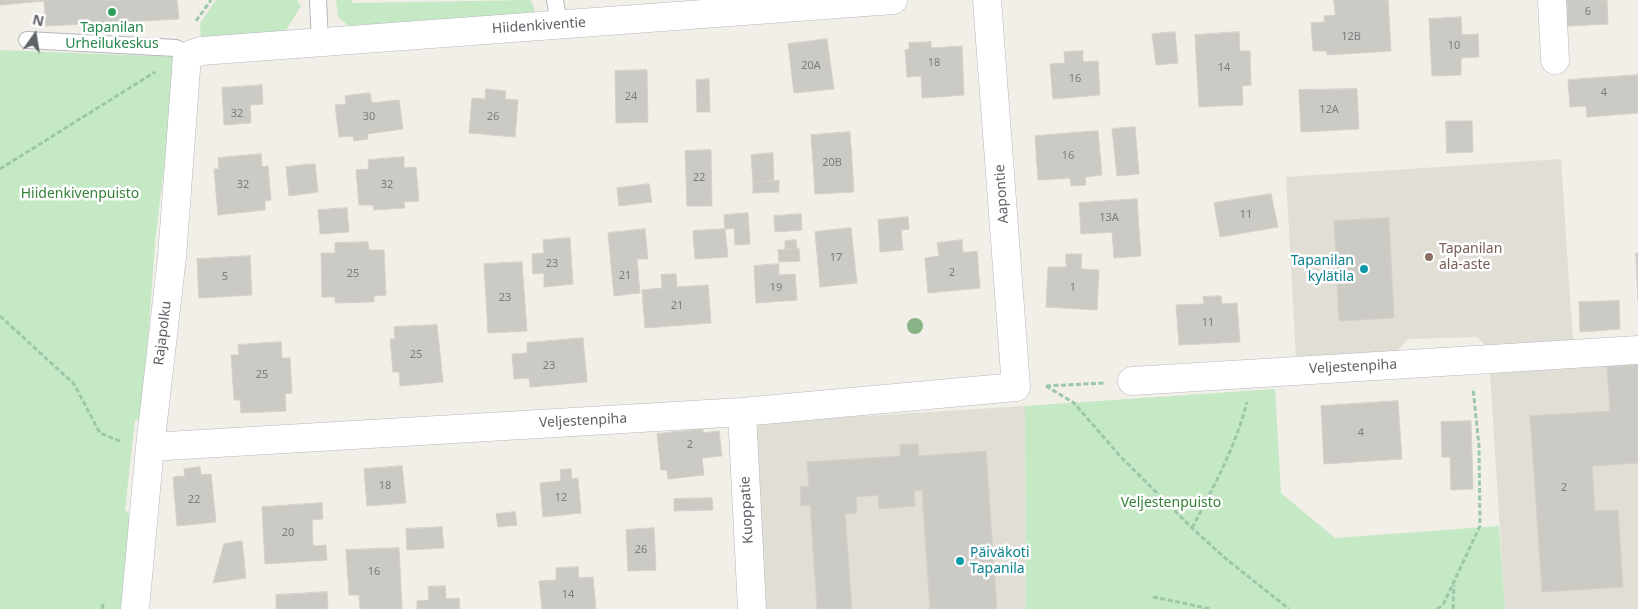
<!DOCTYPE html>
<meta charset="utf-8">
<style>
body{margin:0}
#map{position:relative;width:1638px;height:609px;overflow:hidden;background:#f1efe8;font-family:"Noto Sans",sans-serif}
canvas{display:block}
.north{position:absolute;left:10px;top:10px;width:50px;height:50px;-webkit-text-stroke:4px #fff;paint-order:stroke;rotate:13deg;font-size:14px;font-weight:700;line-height:20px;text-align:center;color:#5f6368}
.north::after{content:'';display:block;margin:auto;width:18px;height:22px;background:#5f6368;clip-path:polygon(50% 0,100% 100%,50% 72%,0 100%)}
</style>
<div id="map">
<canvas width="1638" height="609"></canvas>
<div class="north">N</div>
</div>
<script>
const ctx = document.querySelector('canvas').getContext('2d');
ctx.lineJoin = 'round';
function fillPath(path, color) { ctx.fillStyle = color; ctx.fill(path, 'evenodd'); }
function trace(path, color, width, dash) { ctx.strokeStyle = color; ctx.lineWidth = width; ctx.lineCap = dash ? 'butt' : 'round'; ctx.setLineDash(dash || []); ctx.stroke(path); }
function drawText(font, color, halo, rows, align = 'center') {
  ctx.font = font + ' "Noto Sans",sans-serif'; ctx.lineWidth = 5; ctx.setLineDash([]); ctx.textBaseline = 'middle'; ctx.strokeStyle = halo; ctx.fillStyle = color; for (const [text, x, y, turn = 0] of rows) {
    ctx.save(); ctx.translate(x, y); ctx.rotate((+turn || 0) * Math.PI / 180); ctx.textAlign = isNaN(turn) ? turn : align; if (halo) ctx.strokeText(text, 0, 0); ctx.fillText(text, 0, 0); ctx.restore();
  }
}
fillPath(new Path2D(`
 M1561,159l12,183 -86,5 -10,-10 -69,2 -12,13 -100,6 -10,-181z
 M1638,361v248h-133l-15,-235z
 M1025,406l1,203h-261l-10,-186z`), '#e1ded6');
fillPath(new Path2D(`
 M216,0h81l4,6 -16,26 -84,7 -1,-16z
 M336,0h15l1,3 177,-3 3,2 4,14 -187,10 -11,-9z
 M0,50l177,7 -22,186 -13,177h-7l-10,89 8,11 -10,89h-123z
 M1275,389l6,104 54,45 164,-12 6,83h-479l-1,-203z`), '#c5e8c5');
const building = new Path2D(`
 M0,0h177l2,19 -133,7 -2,-25 -44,4z
 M1334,0h54l3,51 -64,4v-4h-14l-2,-28 14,-1 -1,-6 11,-1z
 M1567,0h40l1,24 -40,2z
 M1461,17l1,18 16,-1 1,23 -18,1v17l-29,1 -3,-57z
 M1175,32l3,31 -22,2 -4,-31z
 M1239,32l1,19h10l1,34 -9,1 1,19 -44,2 -4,-72z
 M827,39l7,50 -40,4 -6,-49z
 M931,42v6l31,-2 2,49 -42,3 -1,-22 -14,1 -2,-27 4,-1v-6z
 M1083,51v11l15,-1 2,34 -47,4 -3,-35 15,-1 -1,-11z
 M647,70l1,52 -32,1 -1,-52z
 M1638,75v38l-51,4 -1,-11 -16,1 -2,-27z
 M709,79l1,33h-13l-1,-32z
 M262,85l1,19 -13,1 1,18 -27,2 -2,-37z
 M486,89l20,2 -1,8 13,1 -3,37 -46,-4 3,-35 13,1z
 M1357,89l2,40 -58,3 -2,-42z
 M370,93l2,10 27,-3 4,29 -36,5 1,5 -14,2 -1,-5 -14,1 -4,-32 11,-1 -1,-8z
 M1446,121h26l1,31 -26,1z
 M1135,127l4,47 -22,2 -5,-47z
 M1098,131l4,44 -17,2 1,8 -15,1 -1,-8 -32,2 -3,-44z
 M850,132l4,60 -39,2 -4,-59z
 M711,150l1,56h-25l-2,-55z
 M773,153l1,28 -21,1 -2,-27z
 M261,154l1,13 6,-1 3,34 -6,1v9l-47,5 -4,-46h5l-1,-11z
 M404,157v11l12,-1 3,34 -15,1 1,6 -31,2 -1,-5h-14l-3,-35 13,-1 -1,-9z
 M315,164l3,28 -29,4 -3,-29z
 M779,181v11l-26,1v-11z
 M649,184l3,18 -33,4 -2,-18z
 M1271,194l7,33 -58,10 -6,-34z
 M1137,199l4,57 -27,2 -2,-26 -31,2 -2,-31z
 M347,208l2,24 -29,2 -2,-24z
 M748,213l2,31 -15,1 -1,-17 -9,1 -1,-14z
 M801,214l1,16 -27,2 -1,-16z
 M908,217l1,12 -8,1 2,20 -23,2 -2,-32z
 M1389,218l5,100 -55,3 -5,-100z
 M851,228l6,55 -37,4 -5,-55z
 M645,229l3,30h-11l3,34 -26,3 -6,-63z
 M725,229l3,28 -33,2 -2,-28z
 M570,238l3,46 -29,3v-14l-11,1 -1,-20 12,-1 -1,-13z
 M796,240l1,9 -12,1v-9z
 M962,240l1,13 14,-2 3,37 -52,5 -3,-35 14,-2 -2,-13z
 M368,242l1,8h15l2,45 -12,1v6l-39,1v-6h-13l-1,-44h14v-10z
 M799,249l1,12 -21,1 -1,-12z
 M1636,253h2v47z
 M1066,254h16l-1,15 18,1 -2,40 -51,-3 2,-40h18z
 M250,256l2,39 -53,3 -2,-39z
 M522,262l5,69 -39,2 -4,-69z
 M779,264v11l16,-1 2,26 -41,3 -2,-37z
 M676,274l1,13 31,-2 3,38 -66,5 -3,-38 20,-2 -1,-13z
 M1221,296l1,8 15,-1 3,39 -61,3 -3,-40 28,-1 -1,-7z
 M1619,301l1,28 -40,3 -1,-30z
 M437,325l6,57 -43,4 -1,-14h-6l-3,-33h5l-1,-12z
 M583,338l4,44 -57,5 -1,-9 -15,1 -2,-25 15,-1v-10z
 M281,342l1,16h8l2,35 -7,1 1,17 -45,2 -1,-13h-6l-3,-45h8l-1,-10z
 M1638,365v98l-46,3 3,45 23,-1 5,77 -81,5 -12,-176 80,-5 -3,-44z
 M1398,401l4,58 -78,5 -3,-58z
 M1471,421l2,68 -22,1 -1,-33h-8l-1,-35z
 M703,429v4l16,-2 3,25 -20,2 2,17 -36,4 -1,-9h-6l-4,-36z
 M918,444l1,12 67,-5 11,158h-67l-8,-119 -8,1 1,15 -36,3 -1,-14 -22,2 1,16 -12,1 7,95h-35l-7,-104 -9,1 -1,-19 9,-1 -2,-24 93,-6v-11z
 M402,466l4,37 -39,3 -3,-37z
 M200,467l1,8 10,-1 5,48 -39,4 -4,-49 12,-1 -1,-7z
 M571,469l1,10 6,-1 3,35 -38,4 -3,-34 21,-2 -1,-11z
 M712,498l1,12 -39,1v-12z
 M322,503l1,16 -11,1 1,26 13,-1 1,15 -62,4 -3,-57z
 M515,512l2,13 -19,2 -2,-13z
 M442,527l2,21 -37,2 -1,-21z
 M654,528l2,42 -28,1 -2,-41z
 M242,541l4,37 -33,5 11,-39z
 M399,548l3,61h-42l-1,-14h-10l-3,-45z
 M578,567l1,11 14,-1 3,32h-54l-3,-28 17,-1v-12z
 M445,586l1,13 13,-1 1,11h-43v-8l12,-1 -1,-13z
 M327,592l1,17h-52v-14z`);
fillPath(building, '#cccac5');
trace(building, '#d6d1c6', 1);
const service = new Path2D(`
 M318,0l2,42
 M555,0l4,24
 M27,40l149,8 11,8`);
const minor = new Path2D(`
 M1552,0l3,60
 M1132,381l506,-31
 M742,412l10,197
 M150,447l592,-35 274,-25 -29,-387
 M135,609l15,-162 22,-190 15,-201 14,-5 692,-51`);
trace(service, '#b5b8bc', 18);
trace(minor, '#b5b8bc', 29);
trace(new Path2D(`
 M196,21l15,-21
 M0,169l155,-97
 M0,316l74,68 26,49 22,9
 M1046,386l28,17 46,53 72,72 33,30 64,51
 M1046,386l58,-3
 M1192,528c21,-40 44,-82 55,-126
 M1153,597l58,12
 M102,609l2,-7
 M1437,609l6,-4 37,-79 -1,-80 -6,-58
 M1453,609l1,-24`), '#9cc7a9', 3, [5, 2.5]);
trace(service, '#fff', 16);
trace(minor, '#fff', 28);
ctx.fillStyle = '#89b387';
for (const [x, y] of [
 [915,326]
]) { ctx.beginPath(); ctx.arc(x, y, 8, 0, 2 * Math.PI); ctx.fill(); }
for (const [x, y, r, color] of [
 [112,12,5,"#2e9e5b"],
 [1429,257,5,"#8d6e63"],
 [1364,269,5,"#0f9aa8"],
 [960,561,5,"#0f9aa8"]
]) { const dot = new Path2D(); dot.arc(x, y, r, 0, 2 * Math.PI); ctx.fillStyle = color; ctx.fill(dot); trace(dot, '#fff', 2); }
drawText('11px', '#7a7d7f', null, [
 ["6",1588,12],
 ["12B",1351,37],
 ["10",1454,46],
 ["18",934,63],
 ["20A",811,66],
 ["14",1224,68],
 ["16",1075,79],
 ["4",1604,93],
 ["24",631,97],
 ["12A",1329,110],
 ["32",237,114],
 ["30",369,117],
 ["26",493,117],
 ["16",1068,156],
 ["20B",832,163],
 ["22",699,178],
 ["32",243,185],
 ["32",387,185],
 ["11",1246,215],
 ["13A",1109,218],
 ["17",836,258],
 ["23",552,264],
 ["2",952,273],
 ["25",353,274],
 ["21",625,276],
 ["5",225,277],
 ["19",776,288],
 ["1",1073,288],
 ["23",505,298],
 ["21",677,306],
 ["11",1208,323],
 ["25",416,355],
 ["23",549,366],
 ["25",262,375],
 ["4",1361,433],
 ["2",690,445],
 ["18",385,486],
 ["2",1564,488],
 ["12",561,498],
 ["22",194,500],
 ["20",288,533],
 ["26",641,550],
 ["16",374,572],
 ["14",568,595]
]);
drawText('14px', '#5f6368', '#fff', [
 ["Hiidenkiventie",539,26,-4],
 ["Aapontie",1002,194,-94],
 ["Rajapolku",163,333,-83],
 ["Veljestenpiha",1353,367,-3],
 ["Veljestenpiha",583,421,-3],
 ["Kuoppatie",747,510,-93]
]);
drawText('14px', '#27864d', '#fff', [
 ["Tapanilan",112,28],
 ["Urheilukeskus",112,44]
]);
drawText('14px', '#348238', '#fff', [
 ["Hiidenkivenpuisto",80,194],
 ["Veljestenpuisto",1171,503]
]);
drawText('14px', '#785e54', '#fff', [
 ["Tapanilan",1439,249],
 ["ala-aste",1439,265]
], 'left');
drawText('14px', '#0d838f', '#fff', [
 ["Tapanilan",1354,261],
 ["kylätila",1354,277],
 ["Päiväkoti",970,553,"left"],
 ["Tapanila",970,569,"left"]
], 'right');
</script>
